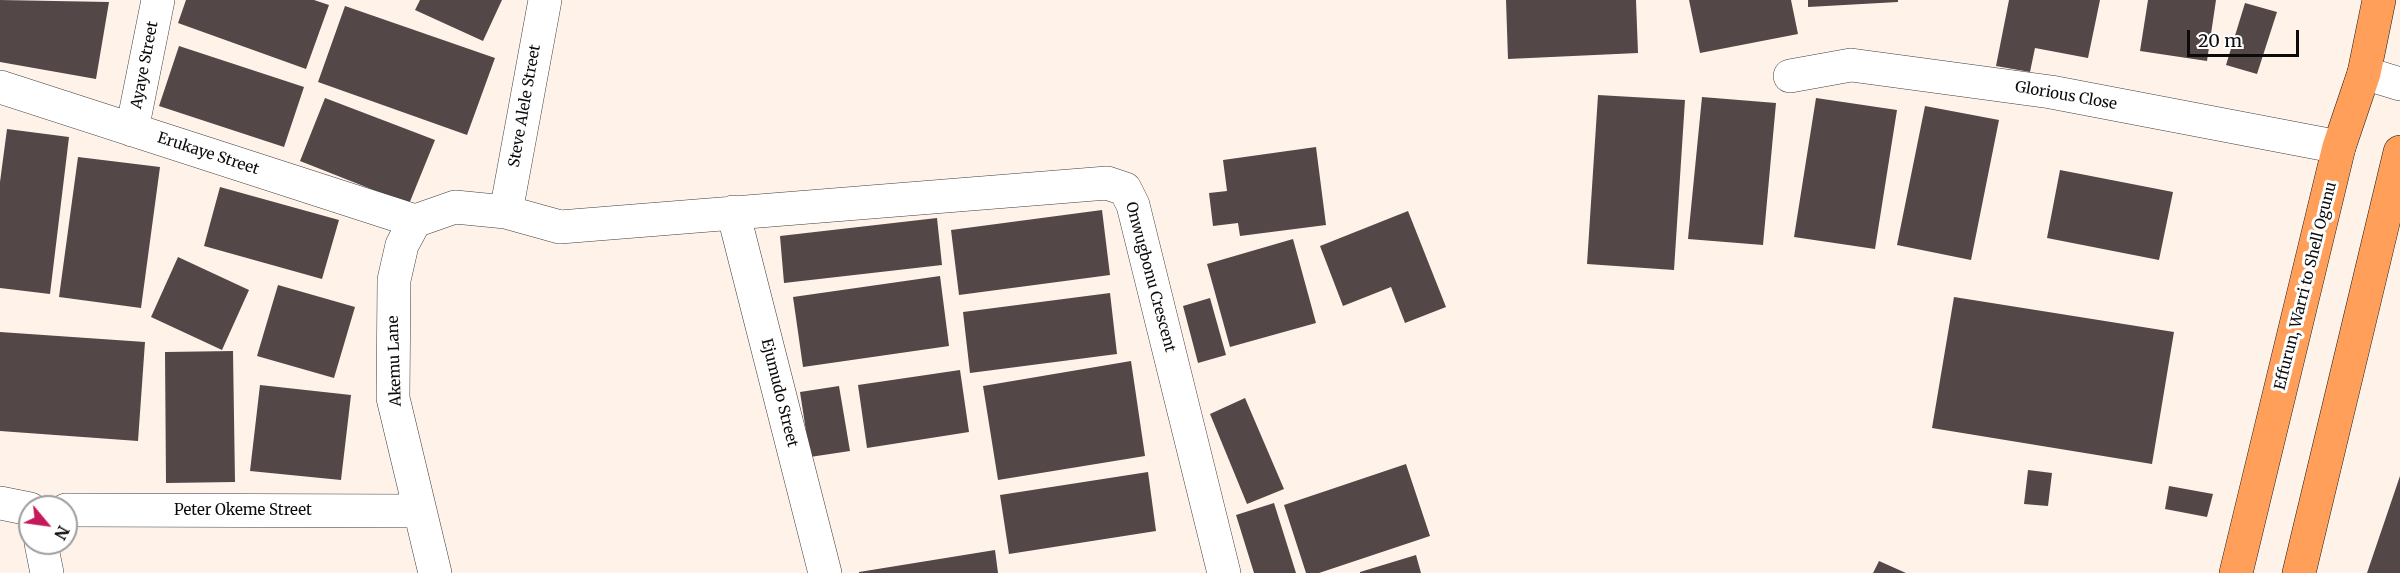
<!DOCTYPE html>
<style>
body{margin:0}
#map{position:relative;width:2400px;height:573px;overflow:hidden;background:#fff3e9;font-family:Merriweather,serif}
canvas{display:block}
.north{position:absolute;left:18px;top:495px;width:60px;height:60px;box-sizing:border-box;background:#fff;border:2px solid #9d9d9d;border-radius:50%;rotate:119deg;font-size:16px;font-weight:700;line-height:24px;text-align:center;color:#0b0b0b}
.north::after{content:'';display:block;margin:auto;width:21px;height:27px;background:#c41a5b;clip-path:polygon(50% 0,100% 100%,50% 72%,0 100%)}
.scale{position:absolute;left:2187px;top:30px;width:112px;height:27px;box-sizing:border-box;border:3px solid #0b0b0b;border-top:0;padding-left:8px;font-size:18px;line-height:21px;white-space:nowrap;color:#0b0b0b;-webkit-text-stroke:4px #fff;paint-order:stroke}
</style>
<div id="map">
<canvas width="2400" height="573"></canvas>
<div class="north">N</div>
<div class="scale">20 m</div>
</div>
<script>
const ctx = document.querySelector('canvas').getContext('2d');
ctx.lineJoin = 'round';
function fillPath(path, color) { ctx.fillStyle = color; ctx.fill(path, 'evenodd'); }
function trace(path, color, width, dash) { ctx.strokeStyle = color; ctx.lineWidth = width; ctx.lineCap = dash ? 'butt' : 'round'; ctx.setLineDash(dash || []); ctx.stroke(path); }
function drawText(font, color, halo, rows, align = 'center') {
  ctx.font = font + ' Merriweather,serif'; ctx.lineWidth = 6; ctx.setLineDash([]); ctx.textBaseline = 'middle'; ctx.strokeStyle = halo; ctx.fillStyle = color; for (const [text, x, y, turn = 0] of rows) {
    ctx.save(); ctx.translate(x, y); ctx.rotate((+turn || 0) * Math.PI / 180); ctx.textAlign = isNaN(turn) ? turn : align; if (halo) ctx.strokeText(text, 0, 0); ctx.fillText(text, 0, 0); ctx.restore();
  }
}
fillPath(new Path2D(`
 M0,0l109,2 -13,77 -96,-17z
 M186,0h128l15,5 -23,64 -128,-46z
 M420,0h82l-19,41 -68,-31z
 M1506,0h130l2,53 -130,6z
 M1689,0h102l7,34 -98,19z
 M1808,0h90v2l-90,5z
 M2009,0h91l-12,58 -53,-10 -5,24 -34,-6z
 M2148,0h68l-9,61 -67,-10z
 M2245,3l32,9 -20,62 -31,-9z
 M345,6l150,52 -28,77 -149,-53z
 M179,46l125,41 -20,60 -125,-41z
 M1598,95l87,5 -11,170 -87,-6z
 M1702,97l74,6 -13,142 -75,-6z
 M325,98l110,42 -26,64 -109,-43z
 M1816,98l81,12 -22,139 -81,-12z
 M1925,106l74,14 -28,140 -74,-15z
 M7,129l62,8 -19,157 -50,-6v-106z
 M1316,147l10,78 -86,11 -2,-13 -25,3 -4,-33 18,-2 -4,-31z
 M78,157l82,10 -19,141 -82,-11z
 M2060,170l113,22 -14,68 -112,-22z
 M220,187l119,33 -17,59 -118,-33z
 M1102,210l8,65 -151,20 -8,-65z
 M1408,211l38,96 -41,16 -14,-36 -48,19 -23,-60z
 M937,218l5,47 -158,18 -4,-47z
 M1293,239l23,84 -86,24 -23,-83z
 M178,257l71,33 -27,60 -71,-33z
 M940,276l9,70 -146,21 -10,-70z
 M278,285l77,22 -21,71 -77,-22z
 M1110,293l7,61 -147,19 -7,-61z
 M1954,297l220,35 -22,132 -220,-36z
 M1210,298l16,57 -28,8 -15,-57z
 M0,332l145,10 -7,99 -138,-10z
 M233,351l2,131 -69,1 -1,-131z
 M1131,361l14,95 -147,24 -15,-94z
 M960,370l9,62 -102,16 -9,-63z
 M260,385l91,10 -10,85 -91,-9z
 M839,386l11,65 -40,6 -10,-65z
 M1245,398l39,91 -37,15 -37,-90z
 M1406,464l24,72 -111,37h-13l-22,-68z
 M2028,470l24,3 -4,33 -24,-2z
 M1148,472l8,59 -147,23 -9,-59z
 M2400,476v97h-33z
 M2169,486l44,8 -6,23 -42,-8z
 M1274,503l22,70h-42l-18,-58z
 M995,550l3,23h-139v-1z
 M1416,555l5,18h-61v-1z
 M1879,561l27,12h-33z`), '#544747');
const minor = new Path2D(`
 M2364,73l36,11
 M1790,76l61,-11 200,27 288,55
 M0,87l415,134
 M132,130l26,-130
 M506,212l39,-212
 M733,212l92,361
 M415,221l40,-14 51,5 54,15 547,-44 18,6 8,16 91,368
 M415,221l-13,24 -8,35 -1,118 42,175
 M0,503l30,6
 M66,510l354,1
 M41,543l6,30`);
const major = new Path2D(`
 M2236,573l103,-426 25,-74 15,-73
 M2299,573l101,-421`);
trace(minor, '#3e3e3e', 34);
trace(major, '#1c1c1c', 34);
trace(minor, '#fff', 33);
trace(major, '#ff9f59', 33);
drawText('15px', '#0b0b0b', '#fff', [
 ["Ayaye Street",145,65,-79],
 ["Glorious Close",2066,96,10],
 ["Steve Alele Street",525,106,-80],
 ["Erukaye Street",208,154,18],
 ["Onwugbonu Crescent",1150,277,75],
 ["Effurun, Warri to Shell Ogunu",2306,286,-76],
 ["Akemu Lane",395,361,-92],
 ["Ejumudo Street",779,393,76],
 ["Peter Okeme Street",243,511]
]);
</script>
